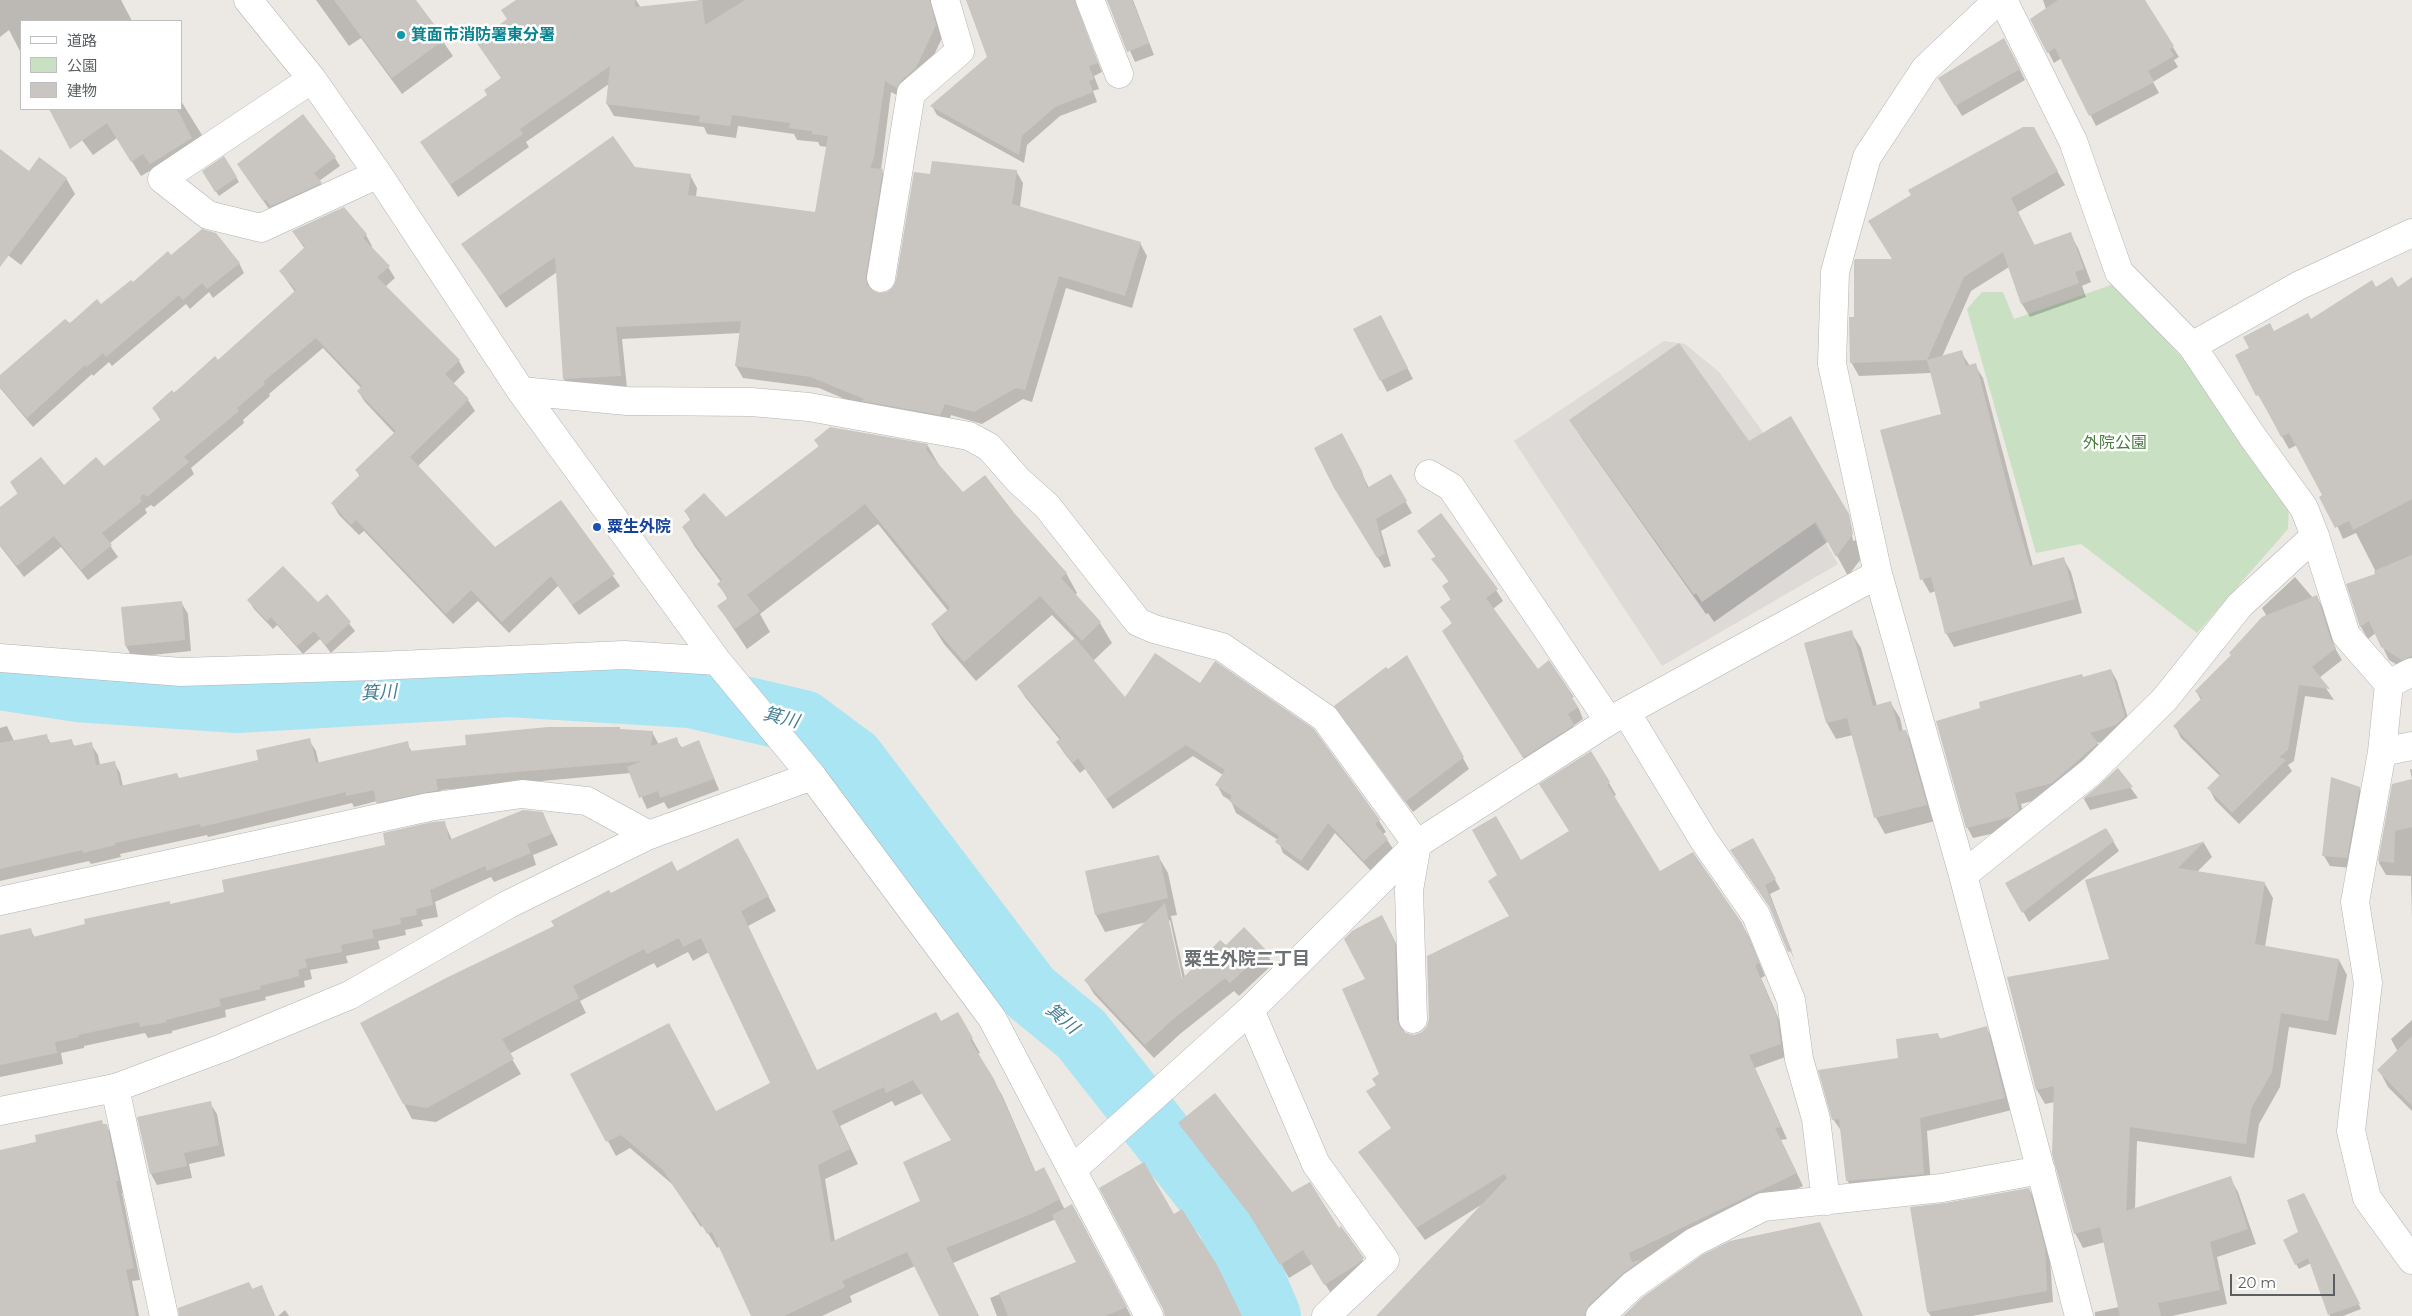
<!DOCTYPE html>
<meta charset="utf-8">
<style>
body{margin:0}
#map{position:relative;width:2412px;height:1316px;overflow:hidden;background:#ece8e3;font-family:Montserrat,"Noto Sans JP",sans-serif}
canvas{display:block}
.legend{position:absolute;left:20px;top:20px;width:162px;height:90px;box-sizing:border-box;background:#fff;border:1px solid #bdbfc0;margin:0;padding:6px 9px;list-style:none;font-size:15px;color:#5b5f61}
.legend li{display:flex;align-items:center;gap:10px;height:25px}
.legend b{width:25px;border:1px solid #bdbfc0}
.scale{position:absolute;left:2230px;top:1274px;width:105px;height:22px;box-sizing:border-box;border:2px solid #5b5f61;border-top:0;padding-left:6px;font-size:15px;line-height:18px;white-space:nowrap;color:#5b5f61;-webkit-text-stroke:4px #fff;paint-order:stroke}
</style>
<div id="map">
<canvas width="2412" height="1316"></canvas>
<ul class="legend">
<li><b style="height:6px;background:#fff"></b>道路</li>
<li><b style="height:14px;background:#c9e1c2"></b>公園</li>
<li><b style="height:14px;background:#c9c5c1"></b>建物</li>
</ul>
<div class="scale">20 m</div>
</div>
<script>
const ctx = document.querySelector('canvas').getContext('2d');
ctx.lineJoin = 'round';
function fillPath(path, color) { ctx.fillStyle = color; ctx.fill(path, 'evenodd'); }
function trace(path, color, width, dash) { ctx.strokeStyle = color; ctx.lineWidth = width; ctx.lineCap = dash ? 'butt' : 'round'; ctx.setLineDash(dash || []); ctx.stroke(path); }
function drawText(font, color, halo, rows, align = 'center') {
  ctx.font = font + ' Montserrat,"Noto Sans JP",sans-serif'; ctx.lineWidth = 5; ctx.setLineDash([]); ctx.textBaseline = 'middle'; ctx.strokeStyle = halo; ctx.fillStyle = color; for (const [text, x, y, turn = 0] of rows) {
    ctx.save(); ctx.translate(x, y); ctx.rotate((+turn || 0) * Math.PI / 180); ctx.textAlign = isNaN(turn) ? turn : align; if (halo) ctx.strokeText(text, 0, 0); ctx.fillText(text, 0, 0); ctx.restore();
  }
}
fillPath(new Path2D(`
 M1664,341l21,3 34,28 41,56 78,136 -176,102 -148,-225z`), '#dddad7');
fillPath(new Path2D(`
 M2114,284l83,90 92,128 -1,27 -91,104 -116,-89 -45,9 -69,-244 15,-17h21l11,27z`), '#c9e1c2');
fillPath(new Path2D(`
 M0,0h121l11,21h-111v32l-12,-23 -9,7z
 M316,0h98l39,56 -51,38 -41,-56 -12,8z
 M543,0h93l5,8 58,-6 -1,-2h245l-1,38 -20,43 -18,18 -13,-7 -10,78 8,12 -17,110 7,3 8,-1 7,-6 38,-113 84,-4 7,12 -3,24 120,36 7,13 -15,52 -66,-20 -34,114 -9,-3 -41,25 -31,-9 -4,12 -79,-18 -49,-21 -76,-10 -7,-12 5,-33 -119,6 5,49 -56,3 -7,-12 -7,-107 -51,36 -43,-64 172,-76 55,7 7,13 -1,9 120,16 11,-66 -7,-1 -2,-4 -21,-2 -3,-6 -56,-8 -2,12 -29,-4 -3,-7 -90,-11 -7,-12 2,-20 -83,58 3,5 -71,50 -36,-55 67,-46 13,-17 -24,-36z
 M978,0h90l6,2 28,70 -8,4 5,13 -6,2 4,11 -37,14 -33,29 -3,18 -87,-48 -5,-9 64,-29z
 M1107,0h26l21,55 -19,7z
 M2043,0h101l35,57 -5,3 4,7 -25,15 6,11 -63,33 -34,-68 -8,5 -23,-44 15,-10z
 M2010,50l15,30 -63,36 -22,-37z
 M181,101l29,47 -57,21 -12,7 -24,-38 -24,17 -34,-46h75l7,8 13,-8h27z
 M2033,128l32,57 -47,27 17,34 35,-12 8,14 13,34 -9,4 4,11 -56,20 -8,-13 -13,-37 -38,24 -29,66 19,-5 9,14 5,-1 8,13 50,188 30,-8 8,14 11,41 -128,34 -8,-14 -10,-42 -6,2 -8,-14 20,-164 -11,-42 -72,3 -8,-14 4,-44 39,-58z
 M0,151l29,22 37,5 9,16 -54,71 -21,-16z
 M335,158l5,8 -21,15 7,10 -49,23 -6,-7 -2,2 -26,-37z
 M206,177h30l3,5 -20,14z
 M293,232l73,3 6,11 -1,2 17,19 7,11 -10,9 74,74 6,11 -12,12 15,16 7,11 -58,56 78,81 65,-47 60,85 -41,29 -21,-29 -49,47 -31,-32 -25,23 -89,-93 -5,4 -20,-20 -7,-12 28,-26 -3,-6 38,-37 -30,-32 -7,-11 3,-3 -38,-40 -54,46 1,2 -27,24 1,3 -53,45 3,6 -40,33 -3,-2 -6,4 2,4 -38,31 9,13 -30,23 -27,-33 -37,30 -24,-31v-37l18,-15 -7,-11 52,4 41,-19 57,-47 -8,-13 64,-47 78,-69 -15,-21 25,-22z
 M239,263l5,10 -31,25 -4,-6 -19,17 -4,-5 -74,62 -3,-4 -16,14 -1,-2 -59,53 -33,-39v-12l69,-51 64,-41z
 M2412,279v392l-3,1 -20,-12 -13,-27 -8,6 -7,-12 -13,-42 29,-11 -21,-41 -13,6 -19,-43 -27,-51 -8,4 -53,-93 38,-23 37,-12 65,-32h21z
 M1387,328l26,51 -26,13 -32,-63z
 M1571,420l177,22 100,73 5,26 3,-1 -4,-18 8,14 4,19 -16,21 -19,-35 -115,81 -6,-9 -2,1 -123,-174z
 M830,428l98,18 11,19 24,29 51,20 52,59 11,20 -2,2 25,28 12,20 -19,18 32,38 75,-14 113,45 66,91 7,11 -3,2 11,16 -23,21 -36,-38 -27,38 -25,-18 -5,-13 -42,-27 -5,-12 -8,-5 -6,-11 6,-10 -30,-19 -80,53 -28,-40 -5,4 -16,-20 -7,-11 3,-2 -35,-43 -7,-11 57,-47 -23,-24 -76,66 -32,-37 -12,-19 16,-14 -70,-87 -118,90 10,18 -23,17 -28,-42 9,-7 -9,-16 2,-2 -26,-35 -12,-20 8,-6 -6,-10 40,7 94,-71 -4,-7z
 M1348,446l21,42 22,-12 21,37 -31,18 10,35 -7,2 -48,-81z
 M1418,532l78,58 7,11 -10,8 45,61 11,-8 30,47 4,10 -10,7 7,10 -50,32 -80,-126 3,-17 -11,-18 9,-7 -8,-13 6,-5 -16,-23 3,-2z
 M2295,577l18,21 4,-1 6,11 13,42 6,10 -23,18 15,22 -29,-4 -11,65 -6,4 4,6 -53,53 -24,-24 -6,-12 12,-11 -40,-39 -6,-12 26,-26 -5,-9 36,-36 -2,-2 36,-38 -4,-7z
 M327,596l28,35 -24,22 -11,-14 -17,15 -26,-29 -4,4 -19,-20 -5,-8 69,3z
 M181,602l7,12 3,37 -59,6 -6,-11z
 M1851,632l10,16 16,58 13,-4 10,16 3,14 2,-1 10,16 20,74 -50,13 -9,-16 -23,-83 -17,4 -9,-16 -22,-79z
 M1407,657l62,112 -56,43 -71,-95 46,-46z
 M2111,670l6,11 14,47 -9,8 -25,7 7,12 -45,39 -38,10 4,17 -8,7 -44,10 -6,-11z
 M7,726l7,15 32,-6 5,9 20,-4 4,7 16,-3 7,11 2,10 14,-3 6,11 3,13 57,-7 80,-18 49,-21 7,11 3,13 88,-21 5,9 209,-21 31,1 7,13 17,-6 6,9 17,-7 20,49 -51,19 -4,-7 -17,7 -16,-36 -190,17 3,11 -60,12 -7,-12 -23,6 -2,-4 -144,34 -1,-2 -87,19 1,3 -30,7 -2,-3 -89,20v-153z
 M2117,769l21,29 -48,12 -6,-11z
 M2410,769h2v11z
 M2412,781v139l-1,-44 -25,-1 -7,-12 14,-78z
 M1609,783l7,12 -3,2 47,76 81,50 8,14 16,39 -4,2 23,53 4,25 -33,12 32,71 -6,1 22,46 -162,77 -43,53h-220l103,-111 -56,35 -65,-87 32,-24 -15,-44 3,-10 -14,-95 23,-50 13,25 2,78 10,3 8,-3 6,-6 2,-8 81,-102 10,-55 49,-31 -22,-34z
 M2359,788l6,11 -13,69 -22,-2 -6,-10z
 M542,813l16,32 -25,10 3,10 -42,17 -3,-5 -56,25 3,15 -17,3 2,6 -18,4 1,5 -28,6 2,8 -34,7 2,7 -38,7 2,9 -8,2 1,6 -40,10 1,3 -41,10 1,7 -54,14v2l-24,5 -3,-5 -61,13v2l-23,5 2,11 -63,13v-141l30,-7 5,9 191,-45 161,-47 57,-24 8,18z
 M1753,839l27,50 -10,5 25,67 -23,-51 -35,-50z
 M2113,841l6,10 -90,71 -22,-39z
 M2204,843l8,14 -16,16 69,11 8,14 -8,49 74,13 8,15 -11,60 -47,-8 -9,60 -21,37 -5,34 -117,-17 -2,68 95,-31 8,14 18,52 -39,13 10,47 -55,12h-77v-4l24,-5 -14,-65 -22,6 -8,-15 -20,-131 -10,2 -8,-14 -28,-112 102,-18 -24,-80z
 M746,853l30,58 -28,15 69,145 124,-48 17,-9 22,39 -3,1 25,41 34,78 15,10 14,27 15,9 51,97h-134l-7,-18 88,-35 -22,-44 -103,44 26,53h-38l-26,-50 -65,30 2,6 -30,14h-69l-33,-70 -3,2 -14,-23 -2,2 -29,-43 -42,-36 -14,8 -44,-81 144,37 56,-28 -63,-132 -16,9 -5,-9 -31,16 -3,-5 -74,38 6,12 -77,41 12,20 -85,48 -24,-3 -8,-15 152,-177 54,-32 67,-23zM923,1093l30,48 -31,61 -87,39 -10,-62 33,-15 -18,-38 52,-25 3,5z
 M1158,856l10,17 9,42 -6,1 14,61 41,-30 18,-18 21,22 8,13 -34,32 -5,-5 -54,43 -26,24 -60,-64 -8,-13 61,-59 -42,10 -9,-17 -9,-43zM1170,920l14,65h-2l-14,-63z
 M2412,1020v91l-24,-24 -9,-17 19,-18 -7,-13z
 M1986,1027l7,13 19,70 -85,21 4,55 -76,7 -8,-13 -5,-48 -9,-13 105,-84 3,5z
 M210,1103l7,11 8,42 -36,8 3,14 -35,7 -6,-11z
 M1179,1123l113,71 47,35 2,-1 30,45 -37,25 -22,-34 -23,14 -30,-50 -72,-91z
 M106,1125l7,12 12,56h-3l18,87 -8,1 7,35h-139v-165z
 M2029,1189l6,11 15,59 3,43 -81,14h-41l-3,-4 17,-107z
 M2306,1200l55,109 -18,7h-13l-19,-53 -12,6 -3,-5z
 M249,1283l4,7 9,-4 13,30h-78z
 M285,1310l4,6h-11z`), '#0003');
trace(new Path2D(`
 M0,678l77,12 160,11 272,-16 182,11 112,26 50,37 177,233 51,42 147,186 41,96`), '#aae5f4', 64);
fillPath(new Path2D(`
 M334,0h82l29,39 -53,39z
 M516,0h119v7l67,-7 3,25 40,-25h185l6,25 -20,43 -15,13 -4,7 -12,-7 -11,76 -4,11 13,1 -17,107 1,8 5,6 7,3 8,-1 6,-5 3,-7 18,-108 16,2 2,-13 85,9 -5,34 129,38 -16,54 -66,-20 -34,114 -9,-2 -42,24 -29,-8 -5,11 -78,-14 2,-2 -53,-22 -76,-11 6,-45 -125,6 5,49 -58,3 -8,-122 -56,39 -38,-52 152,-108 22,31 56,7 -3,21 127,17 13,-76 -16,-2v-3l-23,-3 1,-5 -58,-8 -2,11 -31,-4 1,-6 -94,-12 4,-38 -90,63 3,5 -73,51 -30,-43 67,-47 -3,-5 17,-12 -25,-36 31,-23 -6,-9z
 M966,0h109l23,63 -9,3 5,13 -5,2 4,11 -38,15 -33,29 -3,19 -89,-49 57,-49z
 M1107,0h25l17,43 -22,9z
 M2058,0h87l29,46 -4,3 4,7 -26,15 6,11 -65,34 -34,-68 -8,5 -17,-34z
 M2004,38l16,31 -65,37 -17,-28z
 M49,109h128l15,29 -42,26 -7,-10 -12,8 -24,-39 -37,26z
 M303,114l33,43 -22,16 8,10 -51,23 -5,-6 -3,1 -26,-37z
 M2023,127h11l24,44 -47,27 23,47 37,-13 13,37 -9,3 4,11 -58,21 -18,-52 -39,25 -37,83 35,-10 4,16 10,-3 33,130 21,73 34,-9 11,42 -130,35 -14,-57 -11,3 -3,-12 -37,-138 61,-16 -14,-54 -77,3 -1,-46h5v-55l1,-3h37l-24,-38 43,-26 -3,-5z
 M0,149l29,22 10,-14 28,21 -67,89z
 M224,156l13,21 -22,15 -13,-21z
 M344,207l23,27 -4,4 27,28 -13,11 83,83 -15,14 24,25 -59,58 85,90 66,-47 54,74 -43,31 -21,-29 -49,46 -31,-32 -25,24 -90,-94 -5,5 -20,-22 29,-28 -5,-5 41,-39 -39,-40 5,-5 -46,-48 -53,44 2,2 -28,24 2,3 -55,46 5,5 -42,35 -3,-3 -4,3 2,4 -40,32 10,12 -31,25 -27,-34 -37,30 -17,-21v-38l18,-14 -8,-11 31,-25 23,28 32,-28 8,9 57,-47 -9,-11 20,-18 2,3 41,-37 3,4 78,-70 -17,-19 26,-24 -13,-16z
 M202,229l14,4 24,30 -33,26 -5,-6 -19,17 -4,-5 -73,62 -3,-4 -16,14 -2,-2 -58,53 -27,-31v-12l65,-56 5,4 27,-24 4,5 30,-24 2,2 35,-31 3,4z
 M2392,277l6,10 14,-10v222l-59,31 -4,-9 -14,7 -16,-31 3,-2 -33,-62 -8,4 -22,-42 -3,1 -21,-41 14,-7 -6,-11 27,-14 4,8 34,-18 3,6 61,-39 4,7z
 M1381,315l27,53 -28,13 -27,-52z
 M1679,343l70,98 42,-25 58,98 4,20 -17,23 -20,-35 -114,80 -6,-9 -2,2 -125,-175z
 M830,427l98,17 -2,6 37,42 22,-17 30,39 52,59 -6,5 40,44 -19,19 -42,-45 -76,66 -33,-38 19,-16 -85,-104 -118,91 13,16 -25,18 -18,-23 11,-8 -11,-14 5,-4 -40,-53 9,-8 -7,-8 20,-18 22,24 93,-71 -5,-6z
 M1342,433l20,38 5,17 24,-14 16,27 -31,18 9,35 -8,4 -43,-70 -20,-40z
 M1441,513l57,76 -12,9 52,71 11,-9 25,37 -2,1 6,9 -10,7 6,11 -51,33 -81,-127 10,-8 -12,-16 11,-8 -9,-13 7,-5 -18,-22 5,-3 -19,-25z
 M2412,555v101l-10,4 -21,-13 -12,-26 -9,6 -14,-43 29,-10 -1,-3z
 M283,566l35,36 9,-8 24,28 -25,23 -12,-14 -17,15 -26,-29 -4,4 -20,-21z
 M2317,595l14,45 5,8 -24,19 18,22 -31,-4 -11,65 -9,7 7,3 -54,53 -25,-25 14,-14 -48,-48 29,-28 -7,-7 36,-36 -2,-2 33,-36z
 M182,601l3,39 -60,6 -4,-39z
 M1852,630l21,76 18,-5 8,30 7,-1 21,75 -53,13 -27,-100 -21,5 -22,-80z
 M1075,638l50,59 30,-44 45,30 15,-22 99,68 66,91 -5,4 13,15 -24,22 -36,-38 -27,38 -26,-19 4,-6 -50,-35 3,-5 -17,-11 10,-15 -39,-25 -80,54 -28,-41 -5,5 -17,-21 5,-4 -44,-52z
 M1407,655l57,102 -59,45 -71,-96 52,-39 2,2z
 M2111,669l14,47 -9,9 -26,8 8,10 -46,40 -37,10 4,17 -8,7 -45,11 -30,-107 44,-13 -1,-6 72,-20 31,-8 1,3z
 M548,727h72v2l33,2 -2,15 26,-9 3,11 19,-8 15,39 -54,19 -2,-7 -19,7 -12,-31 15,-6 -206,18 2,11 -62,13 -2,-13 -28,6v-4l-145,35 -1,-3 -85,19v2l-32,8 -1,-3 -82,19v-126l47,-9 2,9 23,-4 1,7 19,-4 4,23 19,-4 5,25 57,-13 2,5 79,-18 -2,-10 54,-12 6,25 92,-22 2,10 56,-6 -1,-10z
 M1591,751l19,31 -3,2 53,87 33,-19 49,71 17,40 -4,2 22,52 4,27 -32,11 32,72 -6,1 22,45 -168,80 3,9 9,-2 -19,14 -33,31 -4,11h-209l131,-138 -3,-4 -88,54 -58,-76 33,-24 -25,-37 10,-6 -4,-6 7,-5 -37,-85 23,-10 -21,-40 8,-8 30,-16 13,26 2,78 3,8 6,6 8,2 8,-3 5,-6 2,-7 -2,-63 82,-40 -21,-35 9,-6 -25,-45 24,-14 25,44 48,-29 -30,-47z
 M2118,768l15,19 -51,12 19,-15z
 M2331,777l29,10 -13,71 -25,-2z
 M2412,779v48l-17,4 -1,32 -16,-2 14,-77z
 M523,810l20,2 9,22 -25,10 4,9 -44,18 -2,-5 -55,24 3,15 -17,4 1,6 -17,3 1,6 -29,6 2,8 -33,7 1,7 -37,7 2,8 -9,3 1,6 -39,10 1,3 -42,10 2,7 -55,14 1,2 -27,5 -1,-5 -61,13 1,2 -24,5 2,11 -57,12v-130l31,-7 2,9 52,-13 -1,-5 86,-18v3l54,-12 -2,-12 163,-35 -2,-12 49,-11 13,-1 4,19z
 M2106,828l8,13 -92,72 -17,-30z
 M738,838l31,58 -28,15 76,159 119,-58 5,9 17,-9 15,26 -3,2 24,39 41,93 9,-5 16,32 -29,15 -85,34 33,68h-40l-32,-64 -65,29 3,6 -61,29h-33l-39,-84 -5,2 -13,-22 -2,1 -29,-43 -42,-35 -15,7 -36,-68 99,-51 47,88 54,-28 -69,-145 -18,9 -4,-9 -32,16 -3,-5 -71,37 6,12 -77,41 12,20 -87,49 -24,-4 -43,-81 88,-46 106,-51 -3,-5 58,-31 2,3 61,-32 5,10zM913,1080l38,60 -48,22 17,39 -89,41 -13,-77 32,-16 -18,-38 52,-24 2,6z
 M1753,838l23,41 -11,6 27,66 -4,1 -19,-46 -39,-56z
 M2205,841l-27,27 87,14 -10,62 84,15 -11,62 -47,-8 -9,59 -21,37 -5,35 -116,-17 -4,84 105,-35 17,53 -38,13 10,48 -62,13 3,13h-41l-20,-89 -26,7 -22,-80 2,-68 -18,4 -29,-113 102,-18 -24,-79z
 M1159,855l9,43 -73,17 -10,-44z
 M1165,903l17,76 38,-39 6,5 18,-18 22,23 -36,33 -5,-5 -53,42 -27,25 -61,-65z
 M1987,1026l18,72 -85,20 4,56 -78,7 -7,-62 -7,1 -14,-50 80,-12 -2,-19 42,-6 1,6z
 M2412,1036v70l-35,-36z
 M1215,1093l77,99 18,-10 29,46 2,-2 23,32 -6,6 -34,21 -21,-35 -23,15 -31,-51 -71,-91z
 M211,1101l8,44 -35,8 3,13 -37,8 -13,-57z
 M102,1120l1,4h4l12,57h-3l18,87 -8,2 10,46h-136v-166l36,-8 -1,-7z
 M1144,1162l30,52 8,-5 35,56 25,51h-77l-2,-7 -64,-121z
 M2029,1188l16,59 2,44 -120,21 -17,-105 35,-4z
 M2304,1193l56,111 -32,11 -20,-57 -13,7 -12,-25 15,-8 -11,-32z
 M1072,1204l55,103 -22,9h-97l-9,-23 77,-31 -24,-47z
 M1820,1222l43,94h-240l20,-19 59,-42 28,-14z
 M249,1282l3,7 10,-4 12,31h-95l-1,-8z`), '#c9c5c1');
const minor = new Path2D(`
 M248,0l64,79 66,95 143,217 196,270 95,115 180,242 157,298
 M1090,0l29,74
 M1998,0l-73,69 -58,88 -32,115 -3,92 46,210 85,301 116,441
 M2003,0l70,141 46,131 73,74 60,90 52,72 11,28 31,99 43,49 -7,68 -27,150 13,81 -17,148 16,67 45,62
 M312,79l-150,100 46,36 53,13 117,-54
 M881,278l30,-185 49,-42 -15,-51
 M2192,346l108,-61 112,-52
 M521,391l106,10 124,1 58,5 160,29 20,11 30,34 28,25 91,116 16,7 68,18 103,71 92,126 -8,46 4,129
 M1429,474l22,13 158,234
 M0,658l181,14 195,-6 248,-11 93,6
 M2389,684l23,-12
 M1626,712l77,127 53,76 35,85 8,59 17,60 10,82
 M2382,752l30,-6
 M1963,875l128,-103 74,-73 75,-94 75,-69
 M0,901l429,-94 93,-13 65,7 62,34
 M1250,1010l66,154 69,96 -59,56
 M115,1088l49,228
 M1072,1170l178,-160 167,-166 192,-123 269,-147
 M1600,1316l33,-31 61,-43 69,-35 179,-19 99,-18`);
const tertiary = new Path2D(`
 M0,1111l115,-23 107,-40 128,-53 157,-90 142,-70 163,-59`);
trace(minor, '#b0b4b6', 29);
trace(tertiary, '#b0b4b6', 29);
trace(minor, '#fff', 28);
trace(tertiary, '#fff', 28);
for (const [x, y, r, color] of [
 [401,35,5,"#0f9aa8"],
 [597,527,5,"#1a4fb4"]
]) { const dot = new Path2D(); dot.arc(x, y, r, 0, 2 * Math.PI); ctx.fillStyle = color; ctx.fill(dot); trace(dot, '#fff', 2); }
drawText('bold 16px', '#0d838f', '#fff', [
 ["箕面市消防署東分署",411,35]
], 'left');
drawText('16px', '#497d3e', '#fff', [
 ["外院公園",2115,443]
]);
drawText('bold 16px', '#164399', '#fff', [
 ["粟生外院",607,527]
], 'left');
drawText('italic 18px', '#437d93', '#fff', [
 ["箕川",379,693,-3],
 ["箕川",781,718,14],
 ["箕川",1062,1019,40]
]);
drawText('bold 18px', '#6c7173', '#fff', [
 ["粟生外院二丁目",1247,960]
]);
</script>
